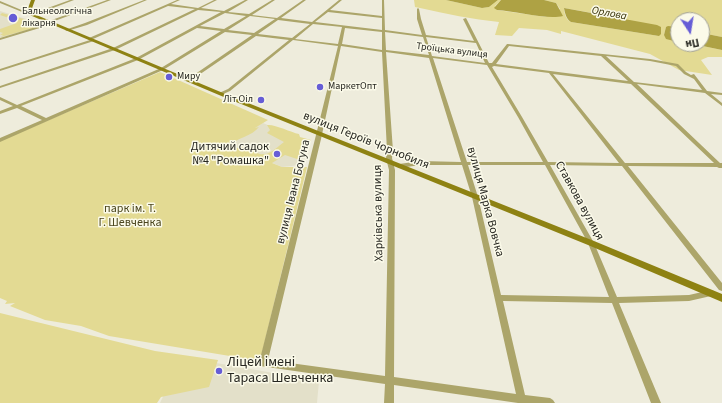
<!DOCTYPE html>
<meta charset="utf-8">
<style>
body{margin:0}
#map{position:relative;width:722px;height:403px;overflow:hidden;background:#eeecdc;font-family:"Source Sans 3",sans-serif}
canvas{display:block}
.north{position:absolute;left:670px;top:12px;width:40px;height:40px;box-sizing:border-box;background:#fbfae9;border:1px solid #a6a599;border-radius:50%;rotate:168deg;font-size:11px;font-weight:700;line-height:16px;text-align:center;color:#262620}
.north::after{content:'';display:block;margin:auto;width:14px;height:18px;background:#665dd6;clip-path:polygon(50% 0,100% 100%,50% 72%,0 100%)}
</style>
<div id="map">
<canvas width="722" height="403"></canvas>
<div class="north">Пн</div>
</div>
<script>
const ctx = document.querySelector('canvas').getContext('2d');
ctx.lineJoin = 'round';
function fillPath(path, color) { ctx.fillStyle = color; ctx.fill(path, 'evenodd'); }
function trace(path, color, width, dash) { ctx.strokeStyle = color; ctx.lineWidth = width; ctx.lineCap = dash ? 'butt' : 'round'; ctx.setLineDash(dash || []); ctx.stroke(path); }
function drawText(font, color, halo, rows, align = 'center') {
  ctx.font = font + ' "Source Sans 3",sans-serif'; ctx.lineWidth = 3; ctx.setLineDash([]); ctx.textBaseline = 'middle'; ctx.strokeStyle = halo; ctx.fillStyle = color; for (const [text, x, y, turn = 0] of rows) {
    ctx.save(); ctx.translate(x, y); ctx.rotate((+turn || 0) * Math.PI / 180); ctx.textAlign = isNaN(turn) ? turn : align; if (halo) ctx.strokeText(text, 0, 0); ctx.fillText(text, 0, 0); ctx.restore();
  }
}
fillPath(new Path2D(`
 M0,11l46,14 -46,13z
 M263,123l44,19 -7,23 -18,2 -55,-23z
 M182,357l137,24 -2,22h-157z`), '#e3e0c9');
fillPath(new Path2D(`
 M414,0h32l36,8 7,-1 9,-7h3l-6,6 2,4 49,7 14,-8 -4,-6 -12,-3h178v37l-20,-4v-13h-24v7h-12l-2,8 14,7v2h15l29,6v7h-14l-7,3 11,15 -33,-5 -29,-16 -89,-23v3l-14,-4 -28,-2 -7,8 -17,-1 4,-13c-27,-3 -53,-8 -79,-14l-5,-1zM564,8l45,8 50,20 -88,-14c-5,-2 -7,-9 -7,-14z
 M2,13l43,12 -44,12 2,-2h-3l3,-2 -3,-1v-3l17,-6 -2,-1 3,-1 -18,-6z
 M160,72l108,48 -13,8 4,-1c-7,9 -21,11 -30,18l8,3 10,-1c17,13 22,7 37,-5l-17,-9 3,-3 -3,-5c8,-1 23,7 32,9l1,3 11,3 -7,5 -4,15 -15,-5 -13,8 10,4h25l-47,194 -151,-25 -28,-10 -36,-6 -35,-14 5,-3 -10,1 2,-3 -7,-3v-157z
 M0,313l155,38 63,9 -9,27 -48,10 -4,6h-157z`), '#e3da93');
fillPath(new Path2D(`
 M446,0h52l-9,7 -7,1z
 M501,0h43l12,3 7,13c-16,4 -48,-5 -66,-6l-3,-2z
 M564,8l93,17 4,2v7l-2,2 -88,-14c-5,-3 -6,-9 -7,-14z
 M668,26l10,1v15l-12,-3 -2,-4 2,-8z
 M702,33l20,4v13l-29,-6h9z`), '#aea244');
fillPath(new Path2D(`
 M70,0h4l-42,16 -32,-13v-2l31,13z
 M107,0h4l-59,22 1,2 -53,16v-2l49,-15v-2z
 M144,0h3l-60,25 -20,6 -2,-1 20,-7z
 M177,0h3l-9,4 27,4 16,-8h3l-16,8 23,3 21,-11h3l-20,12 21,2 23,-14h3l-23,15 25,3 26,-18h3l-25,18 31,4 27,-22h3l-12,10 52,6v-16h2l1,30 37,5 -5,-16v-10l1,-1 1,1 2,10 5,16 48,6 -11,-22 3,-1 23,45h3l15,-19h1l142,15 28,5 8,8 5,3 3,-1 13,17 15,2v2l-11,-1 11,9v3l-17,-13 -68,-9 83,79h2v5h-3l-2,-1 -89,-1 94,117v8l-3,-1 -97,-124 -72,-1 44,78 23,54 72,-2 22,-5 3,1 1,2 -1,2 -3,1 -22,5 -70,2 42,100h-10l-39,-100 -109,-2 22,94 25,3 3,2 2,3h-37l-124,-18v18h-10l1,-19 -125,-18 -1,-3 56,-224 23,-93 -45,-6 -63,51 -9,4 -2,-1v-1l9,-4 61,-49 -33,-4 -66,45h-2v-2l64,-44 -27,-3 -62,38 -163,72v-4l42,-18 -25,-12 -17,6v-3l13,-5 -13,-6v-3l17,8 119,-47 85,-46 -23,-2 -83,40 -115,38v-2l113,-38 82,-39 -27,-3 -75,33h1v2l-94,30v-2l90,-29 -2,-1 1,-1zM328,12l54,6v12l-67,-8zM225,13l21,3 -22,13 -24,-3zM250,16l25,3 -21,14 -26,-3zM278,20l32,4 -18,14 -34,-4zM313,24l29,3 -4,17 -43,-5zM197,28l24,3 -60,37 -115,50 -25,-12 117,-46zM345,28l37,4v18l-40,-6zM385,32l38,5 6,18 -43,-5zM426,37l50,6 9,20 -53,-7zM341,46l41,6 5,99 -1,7 3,12 -4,206 -117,-16 53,-221zM509,46l92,10 27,25 -132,-17zM386,52l43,6 32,104 -40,-1 -22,3 -3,2 3,2 22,-3h41l10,32 44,197 -122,-17 1,-207 -3,-12 1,-7zM606,56l44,5 26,5 8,8 10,5 8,11 -68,-8zM433,58l54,7 31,52 25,45h-76zM494,66l55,7 70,90 -71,-1 -26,-45 -30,-50zM553,74l78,10 83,79h-89zM468,165h77l43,78 21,54 -108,-2 -23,-98z`), '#aca56a');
fillPath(new Path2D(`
 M31,0h4l-4,11 3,3 189,79 371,148 128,53v8l-134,-57 -369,-150 -187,-79 -5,-5z`), '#8e8213');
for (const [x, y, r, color] of [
 [13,18,5,"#665dd6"],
 [169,77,4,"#665dd6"],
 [320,87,4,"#665dd6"],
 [261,100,4,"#665dd6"],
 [277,154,4,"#665dd6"],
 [219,371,4,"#665dd6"]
]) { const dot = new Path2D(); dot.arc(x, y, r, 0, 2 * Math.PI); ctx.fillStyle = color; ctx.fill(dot); trace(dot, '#fbfae9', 1.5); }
drawText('10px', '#262620', '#fbfae9', [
 ["Бальнеологічна",22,12],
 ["лікарня",22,24],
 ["Миру",177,77],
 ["МаркетОпт",328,87],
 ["Літ Оіл",253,100,"right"]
], 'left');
drawText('10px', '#262620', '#fbfae9', [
 ["Троїцька вулиця",452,51,7]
]);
drawText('italic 11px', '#353005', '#fbfae9', [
 ["Орлова",609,14,10]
]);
drawText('12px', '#262620', '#fbfae9', [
 ["вулиця Героїв Чорнобиля",366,141,22],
 ["вулиця Івана Богуна",294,192,-76],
 ["Ставкова вулиця",579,201,61],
 ["вулиця Марка Вовчка",485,202,75],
 ["Харківська вулиця",379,213,-91]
]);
drawText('12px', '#262620', '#fbfae9', [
 ["Дитячий садок",269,147],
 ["№4 \"Ромашка\"",269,161]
], 'right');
drawText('12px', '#4a451d', '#fbfae9', [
 ["парк ім. Т.",130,209],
 ["Г. Шевченка",130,223]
]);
drawText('14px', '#262620', '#fbfae9', [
 ["Ліцей імені",227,363],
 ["Тараса Шевченка",227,379]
], 'left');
</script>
